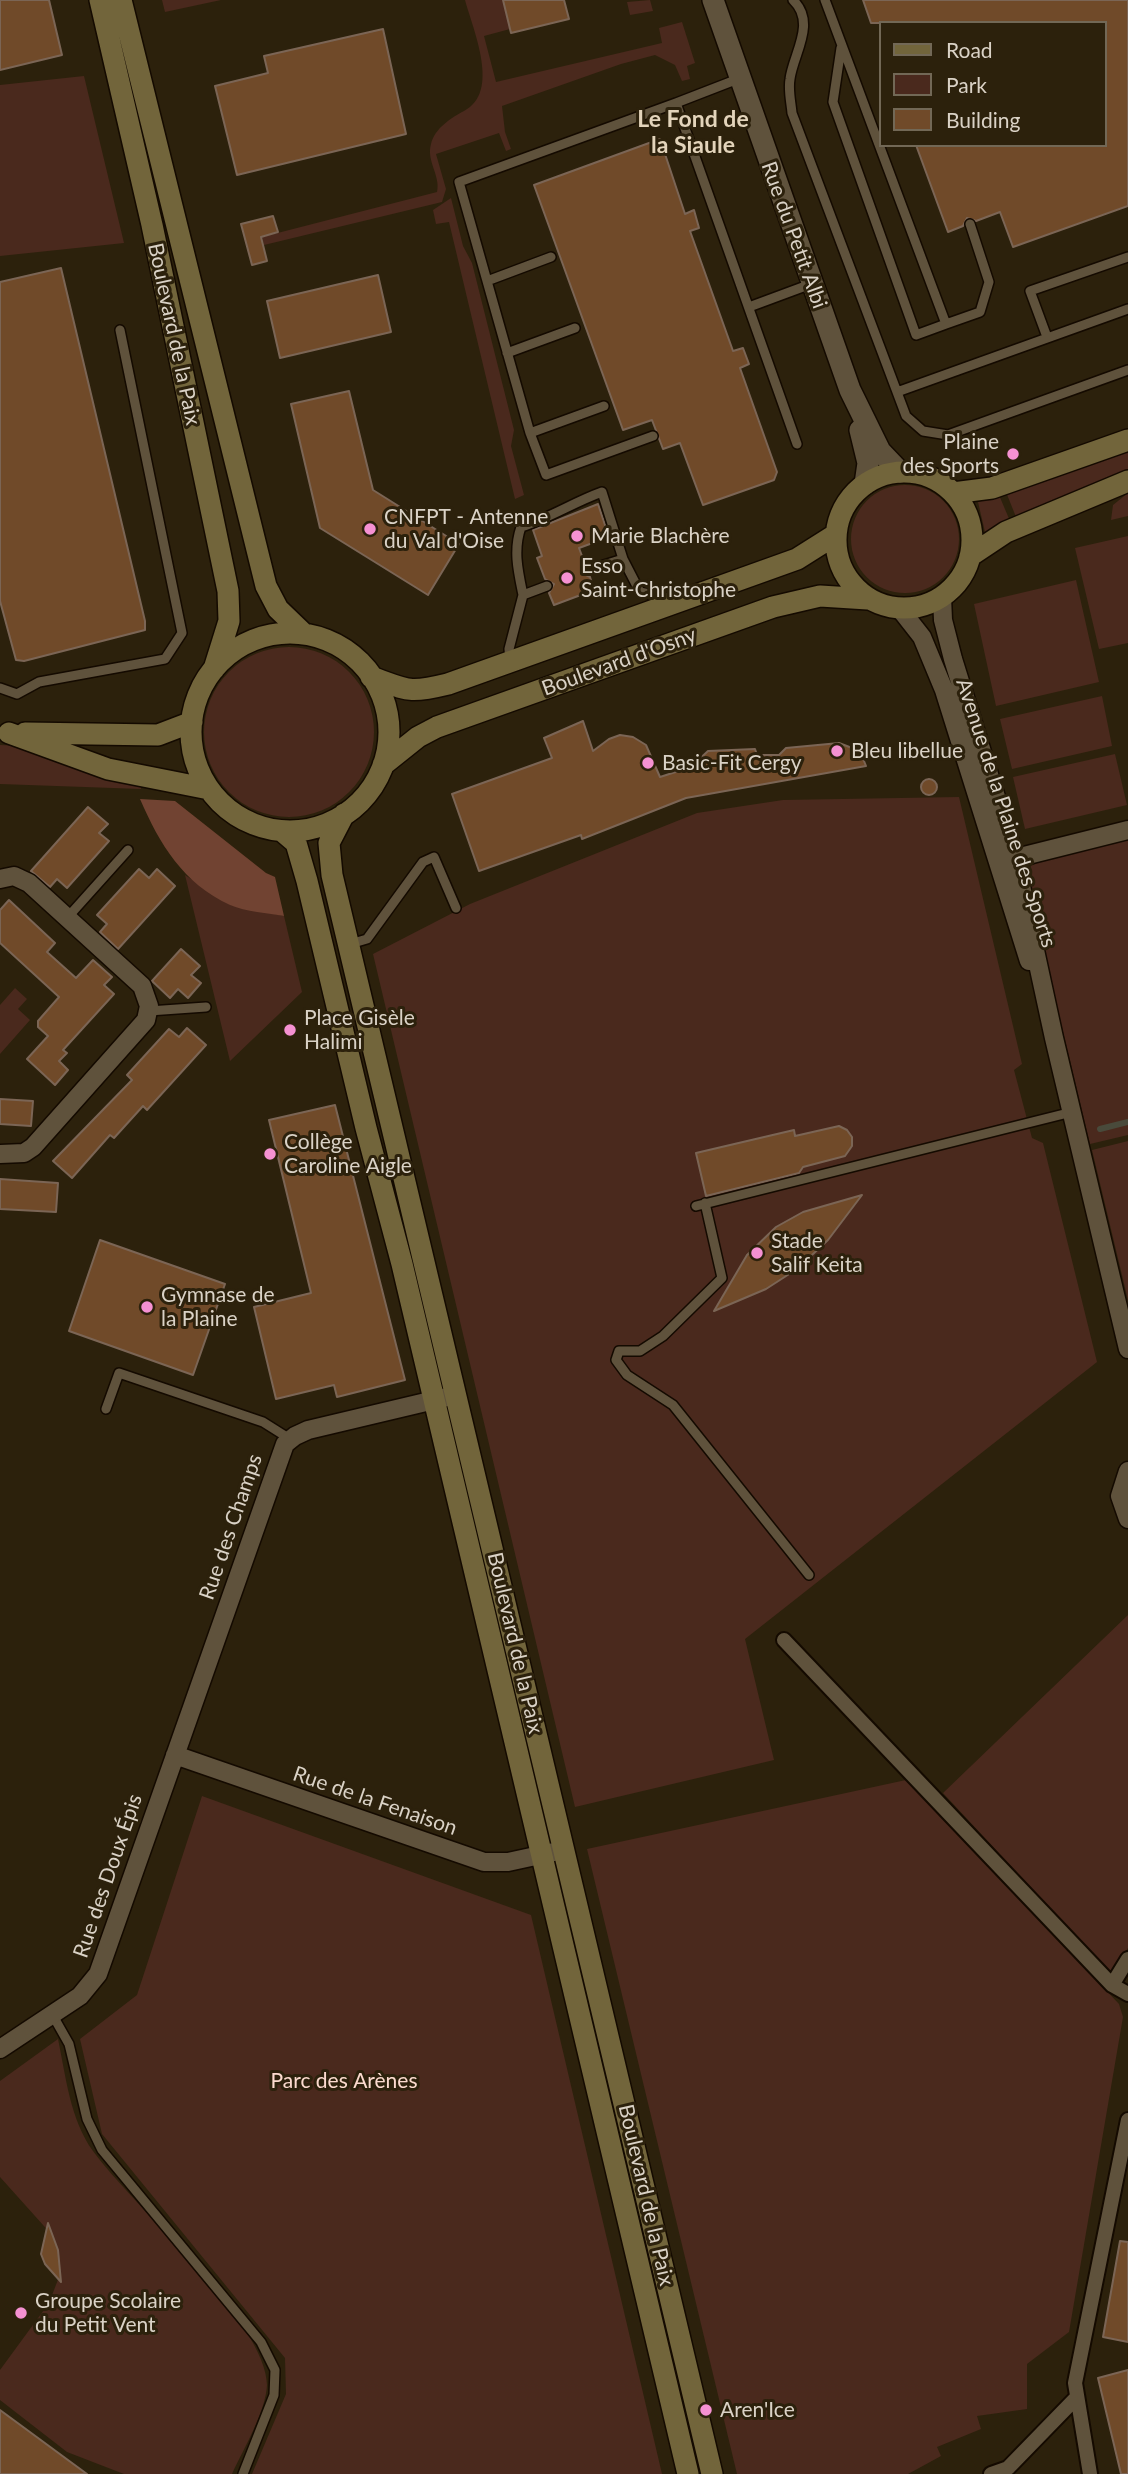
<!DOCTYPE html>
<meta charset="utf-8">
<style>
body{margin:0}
#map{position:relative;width:1128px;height:2474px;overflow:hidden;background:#2c210c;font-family:Lato,sans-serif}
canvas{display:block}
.legend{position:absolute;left:879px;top:21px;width:228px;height:126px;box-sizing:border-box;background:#2c210c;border:2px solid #726856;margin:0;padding:9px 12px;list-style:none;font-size:21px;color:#dad2c6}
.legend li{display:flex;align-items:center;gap:14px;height:35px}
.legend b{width:35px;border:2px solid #726856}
</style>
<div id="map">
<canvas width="1128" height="2474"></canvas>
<ul class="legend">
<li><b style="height:9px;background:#72653b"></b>Road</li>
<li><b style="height:19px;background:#4a291d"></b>Park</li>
<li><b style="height:19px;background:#704a29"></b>Building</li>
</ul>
</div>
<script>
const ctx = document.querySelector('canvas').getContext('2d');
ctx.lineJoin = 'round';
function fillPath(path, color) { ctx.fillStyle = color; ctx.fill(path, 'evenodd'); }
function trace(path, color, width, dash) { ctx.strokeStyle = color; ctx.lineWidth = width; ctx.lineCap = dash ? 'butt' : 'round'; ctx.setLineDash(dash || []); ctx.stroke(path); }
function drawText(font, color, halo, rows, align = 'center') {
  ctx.font = font + ' Lato,sans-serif'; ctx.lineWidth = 6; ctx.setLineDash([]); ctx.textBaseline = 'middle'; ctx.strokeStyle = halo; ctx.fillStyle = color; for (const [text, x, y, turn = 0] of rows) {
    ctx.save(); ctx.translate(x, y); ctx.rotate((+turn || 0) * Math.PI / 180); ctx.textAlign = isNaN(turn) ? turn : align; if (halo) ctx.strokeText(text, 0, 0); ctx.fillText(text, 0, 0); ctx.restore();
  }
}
fillPath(new Path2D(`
 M162,0h59l-56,12z
 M465,0h38l7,29 -26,7 12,46 166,-39 -3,-15 23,-6 13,41 -8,3 3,13 -8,2 -7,-16 -20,-10 -34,9 -119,42 3,26 6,17 -5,2 -7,-18 -63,21 10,35 -4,13 -178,43 -2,-8 175,-45c4,-16 -11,-31 -6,-48 4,-16 20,-26 33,-33 37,-19 9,-81 1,-111z
 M650,0l3,11 -23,4 -3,-13z
 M84,76l40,167 -124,13v-171z
 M451,198l12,48 9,17 42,167 -3,16 13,49 -9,4 -66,-277 -13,2 -3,-14z
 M1128,450v20l-112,47 -10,-25z
 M851 539a54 54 0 1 1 108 0a54 54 0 1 1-108 0Z
 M1128,493v23l-17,4 2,-15z
 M999,495l11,26 -25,11 -7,-30z
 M1128,536v107l-29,6 -24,-101z
 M1076,580l23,102 -103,24 -22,-102z
 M204 732a85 85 0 1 1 170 0a85 85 0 1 1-170 0Z
 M1102,696l10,50 -100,23 -12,-50z
 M0,745l22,1 119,39v4l-141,-5z
 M1115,754l12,51 -102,24 -12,-52z
 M959,797l63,267 -8,6 18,68 11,5 54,219 -352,277 29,121 -199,47 -202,-853 97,-50 227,-91 86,-13z
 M1128,840v295l-38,9 -64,-266 5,-12 12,-6z
 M185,875l46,30 53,11 18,76 -72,69z
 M15,988l12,11 -9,10 12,11 -30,34v-49z
 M1128,1141v159l-36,-150z
 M1128,1615v333l-17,26 -168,-181z
 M906,1780l213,224 4,13 -54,315 -42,32v45l-50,7 4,13 -44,18 4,9 -33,18h-171l-150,-625z
 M202,1796l329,119 131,559h-410l34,-80 -1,-36 -183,-224 -22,-95 57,-44z
 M58,2039c8,38 12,80 35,112 37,52 174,172 174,234 -1,26 -24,65 -35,89h-108l-57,-22 -67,-52v-30l49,-67 10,-26 -7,-42 -52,-58v-96z`), '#4a291d');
fillPath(new Path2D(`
 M140,799l35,2 91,72 9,4 9,39c-16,-3 -38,-4 -54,-11 -47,-22 -70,-60 -90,-106z`), '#714332');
trace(new Path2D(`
 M1100,1129l28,-7`), '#494a3b', 6);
const building = new Path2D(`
 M0,0h49l13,55 -62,15z
 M503,0h61l5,19 -58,14z
 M863,0h265v206l-115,41 -13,-35 -24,9 -9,-3 -4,8 -15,6 -32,-87h189v-122h-234z
 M383,29l23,105 -169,41 -22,-89 53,-13 -4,-17z
 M660,139l25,75 9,-4 5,18 -9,3 43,120 10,-3 6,16 -9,4 37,104 -3,8 -71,25 -23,-62 -17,6 -11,-29 -29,10 -89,-245z
 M273,216l5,16 -17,5 6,24 -15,4 -11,-41z
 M61,268l84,353v9l-121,31 -8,-1 -16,-59v-319z
 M378,275l13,57 -111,26 -13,-57z
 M349,391l24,99 86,54 -31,51 -108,-67 -29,-124z
 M598,504l11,33 -30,11 6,16 -3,9 8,4 4,13 -40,15 -5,-12 5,-9 -9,-5 -8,-21 5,-2 -9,-26z
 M583,721l10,30 16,-12 11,-4 13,2 13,8 14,32 31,-10 17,-16 47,-2 2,6h22l7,-7 53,-5 21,8 6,15 -180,32 -104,41 -1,-4 -102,36 -27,-77 100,-36 -8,-20z
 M921 787a8 8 0 1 1 16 0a8 8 0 1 1-16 0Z
 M88,807l20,17 -9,9 10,8 -42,47 -10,-9 -7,8 -19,-16z
 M139,869l10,9 8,-9 18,17 -57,63 -18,-17 7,-8 -10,-9z
 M9,900l46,43 -8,9 29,26 17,-18 19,17 -8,8 10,9 -51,56 4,3 -8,8 9,9 -13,15 -28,-26 21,-23 -10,-9v-6l21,-24 -59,-54v-33z
 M181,949l19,17 -9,9 10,8 -13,15 -10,-9 -8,9 -18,-17z
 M187,1028l19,17 -59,65 -4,-4 -29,32 -4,-3 -38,43 -19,-17 79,-81 -5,-5 42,-46 10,8z
 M0,1099l33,2 -2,25 -31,-2z
 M335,1105l70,275 -68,17 -3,-12 -58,14 -22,-92 57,-14 -42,-173z
 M839,1126l8,4 5,7v9l-7,10 -42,11 -4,6 -93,23 -10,-43 98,-23 1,6z
 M0,1179l58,4 -2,29 -56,-3z
 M862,1195l-34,45 -31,29 -31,20 -52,22 33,-56 29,-28 27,-15z
 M100,1240l125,44 -32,91 -124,-44z
 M48,2223l10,27 3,32 -16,-18 -4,-10z
 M1120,2241l8,1v100l-25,-5z
 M1128,2370v104h-7l-23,-96z
 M0,2410l87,64h-87z`);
fillPath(building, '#704a29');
trace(building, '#7b6555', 2);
const service = new Path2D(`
 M793,0c24,23 0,54 -3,79 -2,11 1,23 2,34l114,303 17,15 25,4 180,-65
 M825,0l121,324 34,-12 9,-30 -19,-58
 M841,48l-8,54 83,233 30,-11
 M676,103l62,-24
 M487,281l64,-24
 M749,307l62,-23
 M1047,337l-17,-46 98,-34
 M507,353l68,-25
 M897,392l231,-83
 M530,433l74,-27
 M653,436l-107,39 -16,-42 -71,-251 217,-79 121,341
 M588,570l35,-11 17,33 32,7
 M523,595c-5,-24 -10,-45 -2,-68 29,-9 53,-25 81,-35l21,67
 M510,660l-1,-11 14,-54 24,-9
 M0,688l17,6 22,-12 126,-23 17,-26 -62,-303
 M67,918l61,-68
 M350,944l17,-5 56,-77 11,-5 22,51
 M149,1011l57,-4
 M705,1203l17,75 -59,58 -23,15h-21l-3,9 11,15 46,30 136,170
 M696,1206l376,-94
 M106,1409l13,-36 144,49 27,17
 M52,2014l17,30 18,75 15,31 159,192 14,28 -1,25 -31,79`);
const pedestrian = new Path2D(`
 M784,1640l328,345 16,9
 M1112,1985l16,-26
 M991,2474l17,-6 69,-71
 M1090,2474l-15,-91 53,-263`);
const minor = new Path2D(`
 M942,597l1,23 10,39 62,199 39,180 74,311
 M900,609l22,28 22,53 85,271
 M1004,861l124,-31
 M0,879l14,-3 15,7 113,103 7,20 -3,14 -113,127 -9,6 -24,1
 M1128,1471l-8,25 8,23
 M175,1755l309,107h24l46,-10
 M0,2049l80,-53 18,-22 187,-530 10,-8 13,-6 139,-33`);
const tertiary = new Path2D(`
 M713,0l137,390 30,61 20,21
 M860,430l8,33 -3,21`);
const secondary = new Path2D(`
 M100,0l52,225 76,366 1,30 -15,48
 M121,0l145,586 12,23 26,25
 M836 540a68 68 0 1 1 136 0a68 68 0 1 1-136 0Z
 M953,493l39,-5 136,-48
 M970,556l36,-24 122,-51
 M191 732a99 99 0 1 1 198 0a99 99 0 1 1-198 0Z
 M371,677c37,13 36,17 77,7l349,-125 38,-24
 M9,733l99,36 101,20
 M25,733l133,2 34,-13
 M383,765l35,-28 19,-10 336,-120 47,-11 48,3
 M344,814l-15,29 3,32 380,1599
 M282,831l14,12 11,38 59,247 36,136 286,1210`);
trace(service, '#140a00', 12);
trace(pedestrian, '#140a00', 18);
trace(minor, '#140a00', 21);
trace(tertiary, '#140a00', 24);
trace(secondary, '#140a00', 24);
trace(service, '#5f523c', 9);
trace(pedestrian, '#5f523c', 14);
trace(minor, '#5f523c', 18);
trace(tertiary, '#5f523c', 21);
trace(secondary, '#72653b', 21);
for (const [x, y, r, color] of [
 [1013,454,7,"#f591d2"],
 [370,529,7,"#f591d2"],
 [577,536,7,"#f591d2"],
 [567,578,7,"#f591d2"],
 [837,751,7,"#f591d2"],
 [648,763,7,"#f591d2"],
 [290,1030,7,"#f591d2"],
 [270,1154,7,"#f591d2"],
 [757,1253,7,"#f591d2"],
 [147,1307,7,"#f591d2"],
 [21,2313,7,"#f591d2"],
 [706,2410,7,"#f591d2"]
]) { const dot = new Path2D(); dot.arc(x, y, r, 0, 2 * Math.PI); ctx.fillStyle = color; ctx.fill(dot); trace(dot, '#2c210c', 2.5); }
drawText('21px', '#dad2c6', '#2c210c', [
 ["Rue du Petit Albi",794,235,70],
 ["Boulevard de la Paix",174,334,78],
 ["Boulevard d'Osny",619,662,-20],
 ["Avenue de la Plaine des Sports",1006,813,72],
 ["Rue des Champs",231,1527,-71],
 ["Boulevard de la Paix",515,1643,77],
 ["Rue de la Fenaison",375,1801,19],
 ["Rue des Doux Épis",108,1876,-71],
 ["Boulevard de la Paix",646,2195,77]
]);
drawText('21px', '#dad2c6', '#2c210c', [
 ["Plaine",999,442,"right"],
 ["des Sports",999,466,"right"],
 ["CNFPT - Antenne",384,517],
 ["du Val d'Oise",384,541],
 ["Marie Blachère",591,536],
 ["Esso",581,566],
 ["Saint-Christophe",581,590],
 ["Bleu libellue",851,751],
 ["Basic-Fit Cergy",662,763],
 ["Place Gisèle",304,1018],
 ["Halimi",304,1042],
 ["Collège",284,1142],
 ["Caroline Aigle",284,1166],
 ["Stade",771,1241],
 ["Salif Keita",771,1265],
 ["Gymnase de",161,1295],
 ["la Plaine",161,1319],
 ["Groupe Scolaire",35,2301],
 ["du Petit Vent",35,2325],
 ["Aren'Ice",720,2410]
], 'left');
drawText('21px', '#fbdace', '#2c210c', [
 ["Parc des Arènes",344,2081]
]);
drawText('bold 23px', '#e3d4bb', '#2c210c', [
 ["Le Fond de",693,120],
 ["la Siaule",693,146]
]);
</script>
